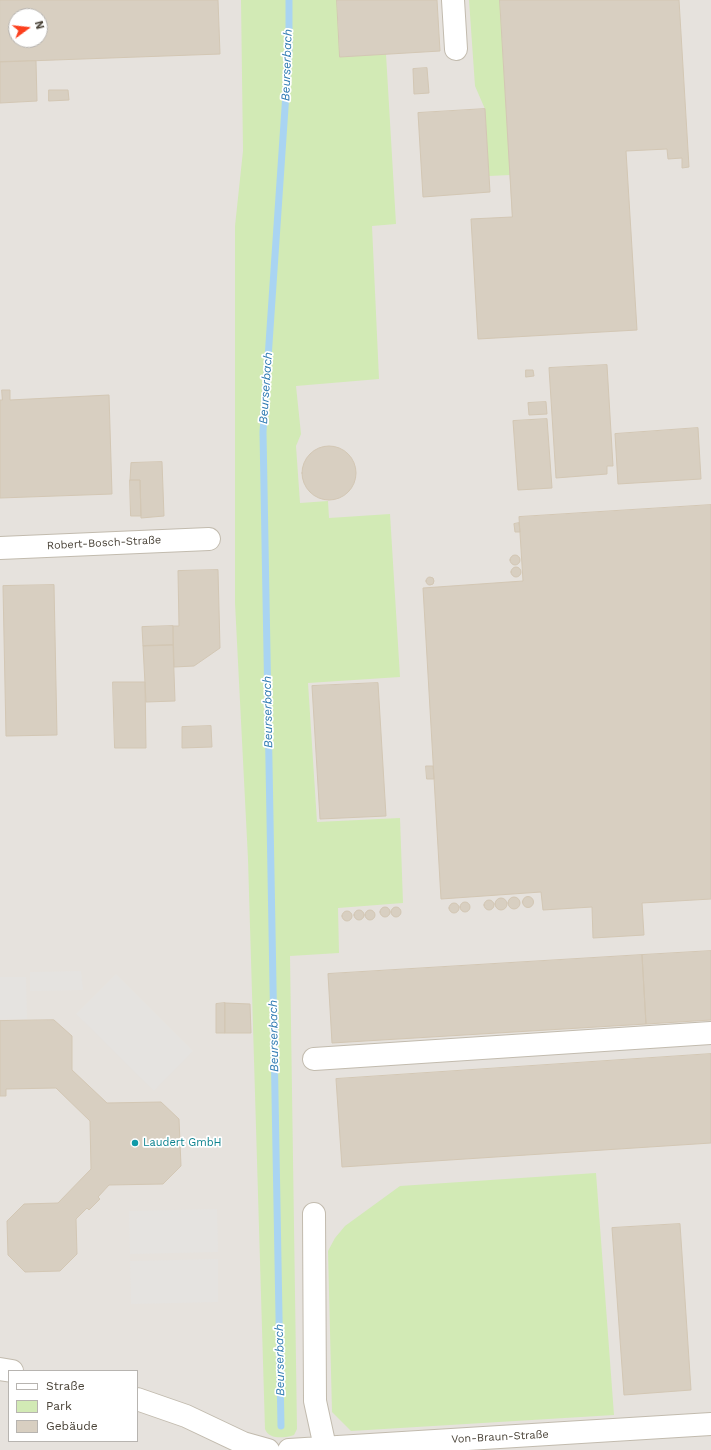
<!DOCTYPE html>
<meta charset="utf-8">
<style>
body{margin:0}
#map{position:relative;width:711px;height:1450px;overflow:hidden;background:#f6f3ec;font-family:"Work Sans",sans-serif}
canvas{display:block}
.legend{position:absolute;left:8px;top:1370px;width:130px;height:72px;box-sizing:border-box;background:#fff;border:1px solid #b7b4b0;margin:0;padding:5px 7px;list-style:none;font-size:12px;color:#4b4439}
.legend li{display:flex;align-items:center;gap:8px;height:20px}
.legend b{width:20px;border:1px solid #b7b4b0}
.north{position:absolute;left:8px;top:8px;width:40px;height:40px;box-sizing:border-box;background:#fff;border:1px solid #b7b4b0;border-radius:50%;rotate:75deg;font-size:11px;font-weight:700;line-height:16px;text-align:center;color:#4b4439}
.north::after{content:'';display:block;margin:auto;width:14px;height:18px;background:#fc3f1d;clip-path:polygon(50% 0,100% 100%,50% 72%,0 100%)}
</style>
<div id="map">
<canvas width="711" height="1450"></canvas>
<ul class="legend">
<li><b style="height:5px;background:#fff"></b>Straße</li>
<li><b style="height:11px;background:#d2eab5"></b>Park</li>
<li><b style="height:11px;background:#d8cfc1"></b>Gebäude</li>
</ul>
<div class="north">N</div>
</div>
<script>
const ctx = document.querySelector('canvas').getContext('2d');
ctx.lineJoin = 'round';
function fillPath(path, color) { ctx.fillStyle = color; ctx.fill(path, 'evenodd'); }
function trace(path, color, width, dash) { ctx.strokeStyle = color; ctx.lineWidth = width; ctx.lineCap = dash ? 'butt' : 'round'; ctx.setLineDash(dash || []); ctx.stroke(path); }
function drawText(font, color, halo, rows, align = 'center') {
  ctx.font = font + ' "Work Sans",sans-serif'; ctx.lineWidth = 3.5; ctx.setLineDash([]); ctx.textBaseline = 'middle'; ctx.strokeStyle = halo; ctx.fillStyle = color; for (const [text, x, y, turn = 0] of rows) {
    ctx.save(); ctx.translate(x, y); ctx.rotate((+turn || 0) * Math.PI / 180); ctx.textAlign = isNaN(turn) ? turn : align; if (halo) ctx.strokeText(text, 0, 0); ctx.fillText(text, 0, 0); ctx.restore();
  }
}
fillPath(new Path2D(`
 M0,0h711v1450h-711zM16,16h24v24h-24zM9,1371h128v70h-128z`), '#e6e2dd');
fillPath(new Path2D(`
 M241,0h96l3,57 46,-3 10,170 -24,2 7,153 -83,7 5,48 -5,12 4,57 28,-2 1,17 61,-4 10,163 -92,6 9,139 83,-4 3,85 -65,5 1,45 -49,3 7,473 -3,6c-9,3 -25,5 -29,-6l-17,-570 -13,-256v-377l8,-75z
 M469,0h31l10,175 -21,1 -4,-67 -10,-23z
 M596,1173l18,242 -263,16 -19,-19 -4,-161 7,-13 10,-12 55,-40z`), '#d2eab5');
fillPath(new Path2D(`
 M81,971l2,19 -53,1v-19z
 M116,974l77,77 -39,40 -78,-77z
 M0,977h26l1,42h-27z
 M217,1209l1,43 -88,2 -1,-43z
 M218,1259v43l-87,2 -1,-43z`), '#e5e3e0');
trace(new Path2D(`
 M281,1426l-18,-994 26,-383v-49`), '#a9d4f2', 7);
const building = new Path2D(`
 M0,0h218l2,54 -220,8zM16,16h24v24h-24z
 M337,0h100l3,51 -100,6z
 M500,0h179l10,167 -7,1v-10l-14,1 -1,-10 -41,2 11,179 -159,9 -7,-120 41,-2z
 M36,61l1,40 -37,2v-41z
 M427,68l2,25 -15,1 -1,-25z
 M49,90h19l1,10 -20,1z
 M485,109l5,83 -67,5 -5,-84z
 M607,365l6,101h-6v8l-51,4 -7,-110z
 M526,370h7l1,6 -8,1z
 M2,390h8v10l99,-5 3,99 -112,4v-98h2z
 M546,402l1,12 -18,1 -1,-12z
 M547,419l5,69 -34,2 -5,-69z
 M698,428l3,51 -83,5 -3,-50z
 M302 473a27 27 0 1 1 54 0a27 27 0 1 1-54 0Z
 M162,462l2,54 -23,2 -1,-38h-10l1,-17z
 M130,480h10l1,36h-10z
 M711,505v394l-69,4 2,32 -51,3 -1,-31 -49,3 -2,-18 -100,7 -18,-311 100,-7 -4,-64z
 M519,523l1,9h-5l-1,-8z
 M510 560a5 5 0 1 1 10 0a5 5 0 1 1-10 0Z
 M511 572a5 5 0 1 1 10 0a5 5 0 1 1-10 0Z
 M218,570l2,78 -26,18 -20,1 -1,-41h6l-1,-55z
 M426 581a4 4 0 1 1 8 0a4 4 0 1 1-8 0Z
 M54,585l3,150 -51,1 -3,-150z
 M173,626v19l-30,1 -1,-19z
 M173,645l2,56 -29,1 -3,-56z
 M113,682h32l1,66h-31z
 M378,683l8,133 -66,3 -8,-133z
 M211,726l1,21 -30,1v-21z
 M426,766h7l1,13h-7z
 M522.5 902a5.5 5.5 0 1 1 11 0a5.5 5.5 0 1 1-11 0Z
 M508 903a6 6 0 1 1 12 0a6 6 0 1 1-12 0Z
 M495 904a6 6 0 1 1 12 0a6 6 0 1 1-12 0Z
 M484 905a5 5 0 1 1 10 0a5 5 0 1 1-10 0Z
 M460 907a5 5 0 1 1 10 0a5 5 0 1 1-10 0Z
 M449 908a5 5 0 1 1 10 0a5 5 0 1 1-10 0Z
 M380 912a5 5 0 1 1 10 0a5 5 0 1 1-10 0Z
 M391 912a5 5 0 1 1 10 0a5 5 0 1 1-10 0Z
 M354 915a5 5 0 1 1 10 0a5 5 0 1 1-10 0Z
 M365 915a5 5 0 1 1 10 0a5 5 0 1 1-10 0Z
 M342 916a5 5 0 1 1 10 0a5 5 0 1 1-10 0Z
 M711,951v69l-65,4 -4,-69z
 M642,955l4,69 -314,19 -4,-69z
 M225,1003l25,1 1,29h-26z
 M225,1003v30h-9v-29z
 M54,1020l18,16v34l35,33 54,-1 18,17 2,47 -18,18 -54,1 -11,12 2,2 -11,11 -2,-2 -11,11 1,35 -17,17 -35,1 -17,-17 -1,-34 17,-17 34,-1 33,-34 -1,-48 -34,-33 -50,1v7h-6v-75z
 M711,1054v89l-369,24 -6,-88z
 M680,1224l11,166 -67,5 -12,-167z`);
fillPath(building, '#d8cfc1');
trace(building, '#d3c7b4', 1);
const minor = new Path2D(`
 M453,0l3,49
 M0,548l209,-9
 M314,1059l397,-26
 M314,1214l1,187 10,46
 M0,1369l12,2
 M137,1399l49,17 57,27 25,7
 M289,1450l422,-26`);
trace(minor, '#c2bbae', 24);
trace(minor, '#fff', 22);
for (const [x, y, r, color] of [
 [135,1143,4,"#0f9aa8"]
]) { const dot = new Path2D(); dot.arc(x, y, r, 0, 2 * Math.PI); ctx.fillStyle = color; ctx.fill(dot); trace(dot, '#fff', 1.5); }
drawText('11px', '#4b4439', '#fff', [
 ["Robert-Bosch-Straße",104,543,-3],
 ["Von-Braun-Straße",500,1437,-3]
]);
drawText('11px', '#0d838f', '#fff', [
 ["Laudert GmbH",143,1143]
], 'left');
drawText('italic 12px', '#2e7ab2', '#fff', [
 ["Beurserbach",287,65,-88],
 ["Beurserbach",266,388,-86],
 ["Beurserbach",268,712,-91],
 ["Beurserbach",274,1036,-91],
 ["Beurserbach",280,1360,-91]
]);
</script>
